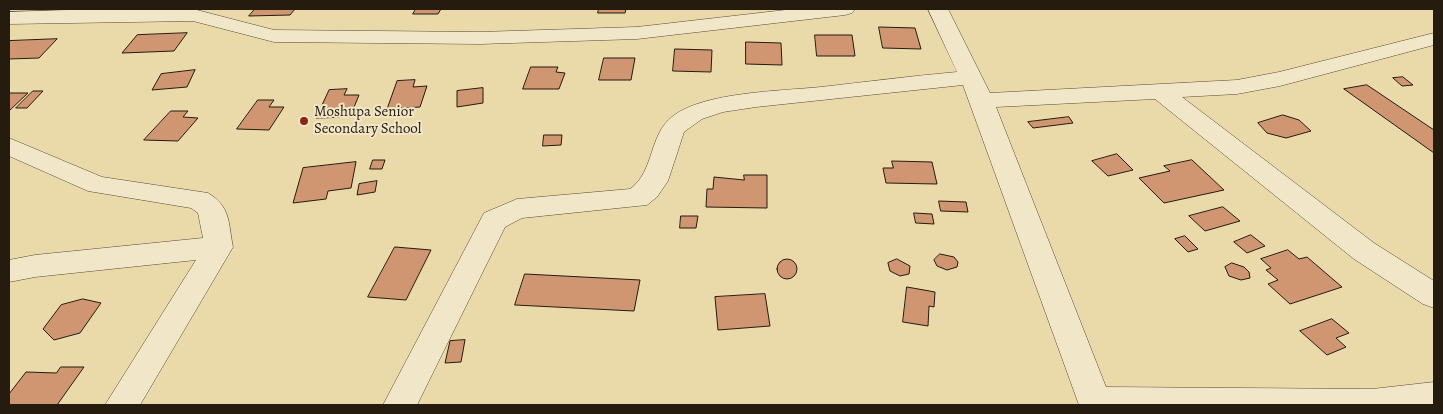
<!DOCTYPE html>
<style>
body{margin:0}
#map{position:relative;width:1443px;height:414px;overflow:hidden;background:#ead9a9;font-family:Alegreya,serif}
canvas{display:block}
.frame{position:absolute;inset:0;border:10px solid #251b0f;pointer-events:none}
</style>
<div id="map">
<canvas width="1443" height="414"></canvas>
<div class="frame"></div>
</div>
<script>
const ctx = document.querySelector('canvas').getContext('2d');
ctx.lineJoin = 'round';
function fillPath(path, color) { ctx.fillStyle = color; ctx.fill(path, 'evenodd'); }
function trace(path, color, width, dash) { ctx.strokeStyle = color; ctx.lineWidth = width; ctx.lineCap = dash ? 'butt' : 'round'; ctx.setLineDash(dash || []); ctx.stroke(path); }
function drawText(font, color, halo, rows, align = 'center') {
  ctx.font = font + ' Alegreya,serif'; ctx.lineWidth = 4; ctx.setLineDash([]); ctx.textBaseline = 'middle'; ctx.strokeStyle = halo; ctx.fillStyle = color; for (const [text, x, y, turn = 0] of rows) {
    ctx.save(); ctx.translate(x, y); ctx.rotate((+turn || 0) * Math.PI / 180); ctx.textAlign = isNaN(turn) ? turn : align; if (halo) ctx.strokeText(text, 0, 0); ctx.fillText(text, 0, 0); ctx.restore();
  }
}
const building = new Path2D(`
 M255,9h40l-5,6 -41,1z
 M416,9h25l-3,5h-25z
 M599,9h27l-1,4h-27z
 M879,27l36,1 6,21 -38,-1z
 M187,33l-13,18 -52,2 15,-18z
 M815,35h37l3,21h-38z
 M57,39l-18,19 -30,1v-18z
 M746,42l35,1 1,22 -36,-1z
 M675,49l37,1 -1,22 -38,-1z
 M604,58h31l-4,22h-32z
 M531,67h27l-2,5 9,1 -6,16h-36z
 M195,70l-8,17 -35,3 9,-16z
 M1403,77l10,8 -11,1 -9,-8z
 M415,80l-2,7 14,-1 -7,21 -33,2 10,-28z
 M1367,85l67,45v23l-90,-64z
 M483,88v15l-26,4v-16z
 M347,89l-3,6h15l-9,22 -34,1 13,-28z
 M33,91h10l-16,17h-11z
 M9,93h19l-19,18z
 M258,100h16l-5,7h15l-15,23 -32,-1z
 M171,111h17l-5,6 15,1 -20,23 -34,-1z
 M1283,115l16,5 12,11 -25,7 -19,-5 -9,-10z
 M1069,117l4,6 -40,5 -5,-6z
 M544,135h18l-1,10 -18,1z
 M1117,154l16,16 -25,6 -16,-15z
 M373,160h12l-3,9h-12z
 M1192,160l32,30 -60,13 -25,-25 31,-7 -6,-5z
 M892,161l40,1 5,22 -51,-1 -3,-15h10z
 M356,162l-5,26 -23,3 -2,8 -33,4 10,-35z
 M744,175h23v33l-61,-1 1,-18h6l1,-12 30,3z
 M377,181l-2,11 -18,3 2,-11z
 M939,201l27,1 2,10 -27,-1z
 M1223,207l17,14 -35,10 -16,-15z
 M914,213l18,1 2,10 -18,-1z
 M681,216h17l-2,12h-16z
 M1251,235l14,11 -18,7 -13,-11z
 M1185,236l13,13 -10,3 -13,-13z
 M395,247l36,3 -25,50 -38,-3z
 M1288,250l11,9 8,-2 35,30 -52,17 -22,-20 10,-4 -12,-10 5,-2 -10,-9z
 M940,254l14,3 4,5 -1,5 -10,3 -10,-4 -3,-6z
 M897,259l13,7 -1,8 -9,2 -10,-5 -2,-8z
 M777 269a10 10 0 1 1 20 0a10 10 0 1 1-20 0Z
 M1232,263l12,4 5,5 1,6 -9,2 -12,-4 -4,-9z
 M525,274l115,6 -6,31 -119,-6z
 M907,287l28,5 -1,15 -5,-1 -1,20 -25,-4z
 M765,294l5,32 -52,4 -3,-33z
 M83,299l18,4 -21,30 -26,7 -11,-11 18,-24z
 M1332,319l17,14 -13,5 10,9 -19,8 -27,-24z
 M465,340l-4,22 -16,1 5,-22z
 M61,367h23l-27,38h-48v-11l17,-22 30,1z`);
fillPath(building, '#d09671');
trace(building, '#251b0f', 1);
const minor = new Path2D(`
 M98,9h95l81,21 206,2 157,-5 157,-18h61l-3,4 -7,2 -208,24 -157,5 -206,-2 -81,-21 -184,3v-12z
 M928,9h20l42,84 247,-13 42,-8 155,-39v12l-154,41 -43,8 -55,3 192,146 60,38v27l-11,-4 -69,-45 -199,-160 -159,8 110,280 266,2 62,-7v23h-355l-116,-320 -207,22 -33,5 -21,7 -18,13 -16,49 -11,16 -10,8 -125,13 -17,9 -88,178h-34l101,-192 33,-14 113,-10c25,-18 18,-54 43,-73 31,-24 108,-25 148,-29 45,-5 90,-11 136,-15z
 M9,138l93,39 106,16c23,14 20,29 25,54l-93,158h-35l91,-145 -161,17 -26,5v-22l26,-5 168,-17 -5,-25 -7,-5 -103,-17 -79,-35z`);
trace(minor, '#564a36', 1);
fillPath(minor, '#f1e6c7');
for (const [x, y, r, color] of [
 [304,121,5,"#8f2418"]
]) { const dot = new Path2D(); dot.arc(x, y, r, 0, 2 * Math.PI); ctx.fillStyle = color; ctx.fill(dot); trace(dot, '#f1e6c7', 2); }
drawText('15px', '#251b0f', '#f1e6c7', [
 ["Moshupa Senior",314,112],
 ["Secondary School",314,129]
], 'left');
</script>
